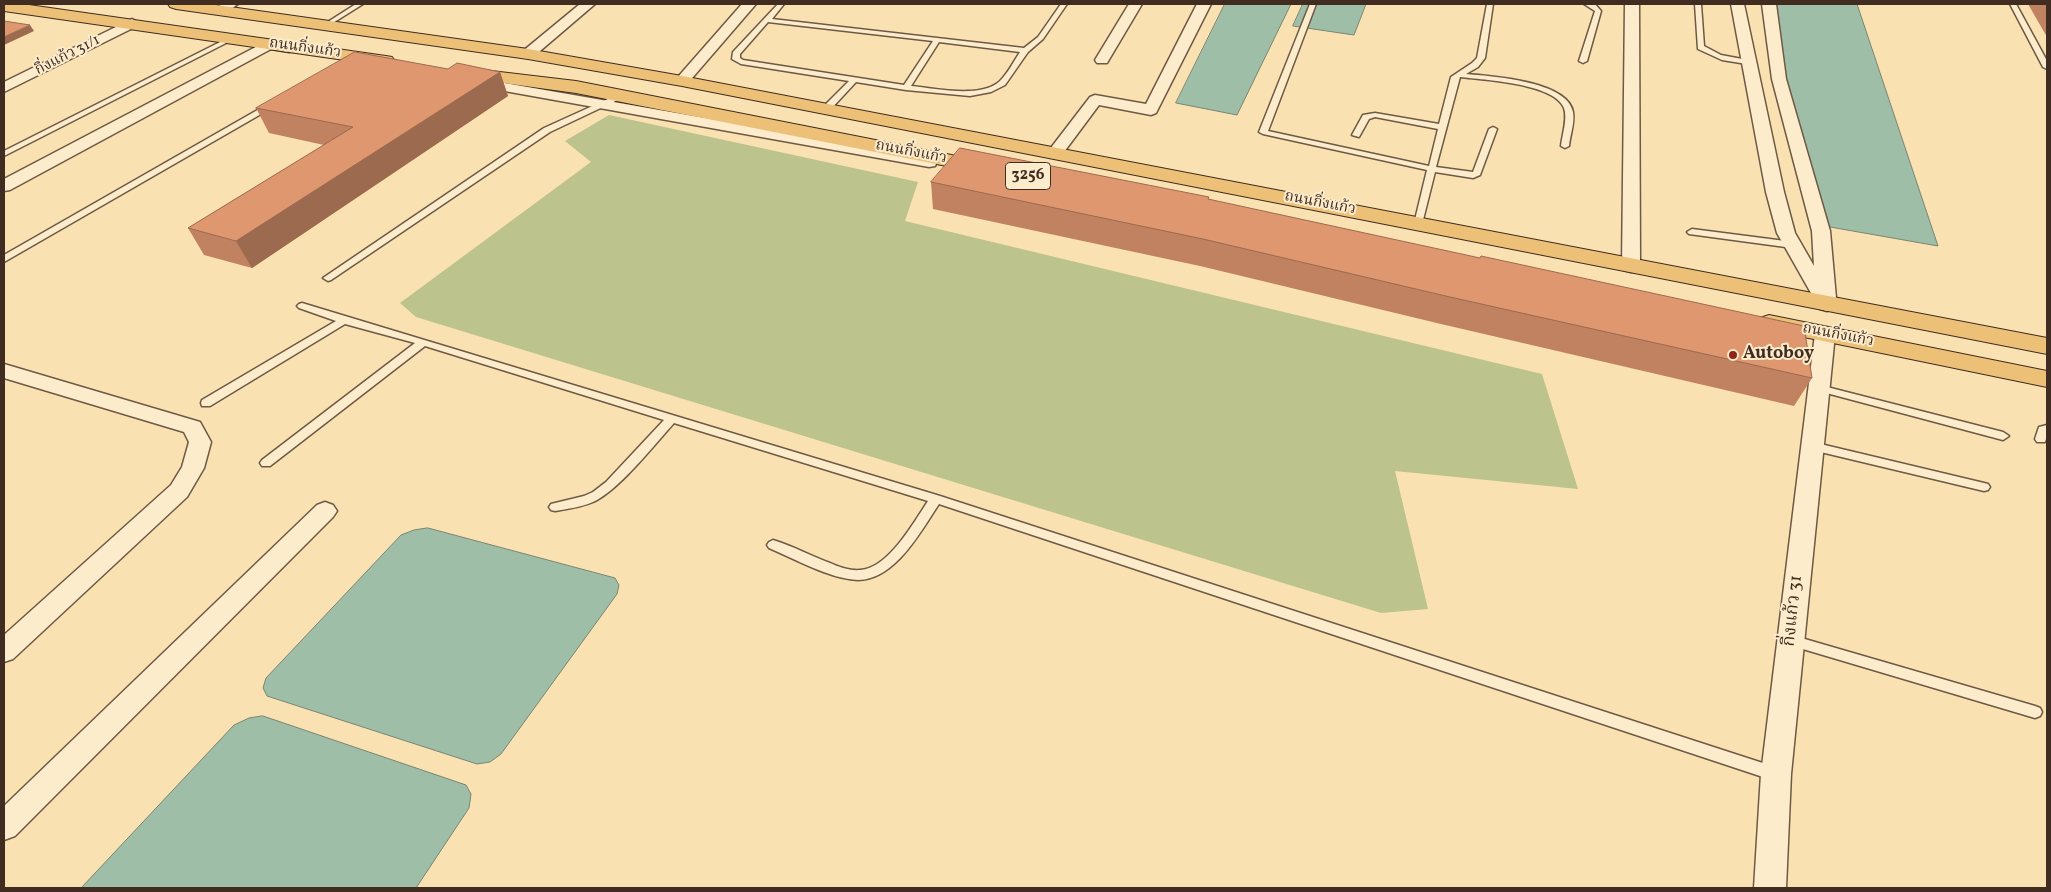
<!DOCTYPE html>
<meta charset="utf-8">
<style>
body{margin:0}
#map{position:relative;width:2051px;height:892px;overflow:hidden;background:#fae1b1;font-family:Vollkorn,serif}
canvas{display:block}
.frame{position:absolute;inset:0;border:5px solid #402c21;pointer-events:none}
</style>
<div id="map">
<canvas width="2051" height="892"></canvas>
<div class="frame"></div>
</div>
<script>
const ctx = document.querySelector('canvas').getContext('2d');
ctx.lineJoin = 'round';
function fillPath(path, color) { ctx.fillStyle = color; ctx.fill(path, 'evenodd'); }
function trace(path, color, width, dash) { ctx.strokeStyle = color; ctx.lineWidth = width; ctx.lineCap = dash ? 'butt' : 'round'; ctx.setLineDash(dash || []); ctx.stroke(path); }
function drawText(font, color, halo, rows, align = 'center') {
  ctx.font = font + ' Vollkorn,"Noto Serif Thai",serif'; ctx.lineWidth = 4; ctx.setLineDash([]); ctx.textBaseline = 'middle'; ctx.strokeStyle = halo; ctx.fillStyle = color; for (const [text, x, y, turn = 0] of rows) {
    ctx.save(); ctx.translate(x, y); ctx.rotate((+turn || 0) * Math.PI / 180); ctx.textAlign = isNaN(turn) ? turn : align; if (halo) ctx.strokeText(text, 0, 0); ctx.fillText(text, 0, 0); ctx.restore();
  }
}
fillPath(new Path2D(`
 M609,115l309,67 -13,39 637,153 36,115 -183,-18 33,138 -47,4 -965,-296 -16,-14 191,-141 -26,-21z`), '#bcc38d');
const water = new Path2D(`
 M1225,4h66l-54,111 -61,-12z
 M1303,4h63l-12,31 -61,-9z
 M1762,4h95l81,242 -108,-19 -22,-34z
 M428,528l187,50 4,7 -2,9 -116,160 -11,8 -13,2 -210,-68 -4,-8 3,-10 135,-143 13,-5z
 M263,716l203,69 5,9 -2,14 -53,80h-335l153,-163 15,-7z`);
fillPath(water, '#9fbea8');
trace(water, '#798472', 1);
const lane = new Path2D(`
 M356,4h7l-35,22 -5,-1z
 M778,4h6l-12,15 252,29 14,-11 23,-33h6l-24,35 -15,13 -23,33 -14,7 -21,4 -64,-6 -50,-8 -26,28h-3l-4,-2 1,-2 25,-25 -108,-17 -9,-5 1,-7zM768,22l165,19 -29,44 -161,-25 -3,-2v-4zM939,42l81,10c-6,9 -12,21 -20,29 -20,18 -65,7 -89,5z
 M1310,4h6l-48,127 161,35 9,-37 -63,-12 -6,2 -10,18 -7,-2 11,-20 12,-2 64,11 12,-47 21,-14 5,-5 10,-54h6l-8,54 -7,9 -12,7c24,2 102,7 107,38 2,11 -3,23 -4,34l-4,2 -4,-2c1,-11 7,-27 3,-38 -10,-25 -81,-28 -104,-31l-24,90 37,5 16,-43 4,-2 4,2 -17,46 -7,3 -38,-6 -13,52 -4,3 -3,-1 -1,-2 13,-54 -164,-36 -4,-2z
 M1584,4h11l6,7 -14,50 -4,2 -4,-2 16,-50z
 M1695,4h6l3,42 17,9 32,6v4l-31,-5 -24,-11z
 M2010,4h6l31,57v8l-4,-2z
 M230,37l4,2 -2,1 -228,116v-5z
 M619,94l7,2 -76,36 -219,148 -3,1 -5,-3 221,-150z
 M268,104l7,2 -271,156v-7z
 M1692,229l101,13 5,3 -5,3 -104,-14 -2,-2z
 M302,303l638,193 835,271 5,2 2,5 -2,5 -5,2 -836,-277c-18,27 -44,76 -81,76 -28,-1 -63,-21 -89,-32l-2,-3 2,-3 4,-2c20,6 38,16 57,23 9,4 20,8 30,7 28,-1 54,-48 68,-69l-254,-78c-20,22 -55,67 -81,79 -11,5 -26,7 -38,9l-4,-1 -2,-3 2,-3 33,-8 9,-4 13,-10 58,-62 -239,-74 -155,120h-8l-2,-3 2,-3 153,-117 -70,-19 -135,82h-8l-1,-3 1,-3 134,-79 -37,-13 -2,-2 2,-2z
 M1819,385l184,47 6,4 -6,4 -188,-50 -1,-2 1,-2z
 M2047,425v11l-2,6h-8l-2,-3 4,-12z
 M1812,442l172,41 4,1 2,3 -2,3 -4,1 -176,-42 -2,-3 2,-3z
 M1791,635l244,71 5,2 2,4 -2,4 -5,2 -249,-74 -2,-4 2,-4z`);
const street = new Path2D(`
 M222,4h16l-13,9h-10l-2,-3z
 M580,4h15l-62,53h-10l-2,-3 2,-3z
 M742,4h14l-69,80h-10l-2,-3 2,-3z
 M1129,4h13l-35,59h-10l-2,-3z
 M1197,4h14l-55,109 -5,2 -52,-10 -38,51h-12l-2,-3 43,-56 5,-2 51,9z
 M1625,4h14l1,262 -2,4 -7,2 -7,-2 -2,-4z
 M1731,4h13l40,188 11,41 19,33 -2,-35 -40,-152 -10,-75h14l10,75 44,152 6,67 -2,2 3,5 -3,4 -7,2 -7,-2 -43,-76 -11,-41z
 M132,19l7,4 -2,3 -133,66v-10z
 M269,40l25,5 2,3 -2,3 -5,1 -18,-3 -261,141 -6,1v-12z
 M476,78l453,79 6,1 2,4 -2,4 -6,1 -458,-82 -2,-3 2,-3z
 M1825,328l7,2 3,4 -44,440 -5,114h-32l7,-114 54,-440 3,-4z
 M4,364l196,58 11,20 -7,26 -17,29 -174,162 -9,3v-27l167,-150 11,-18 7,-25 -5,-10 -180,-54z
 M325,502l8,3 4,6 -4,6 -318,319 -11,4v-34l313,-301z`);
const primary = new Path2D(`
 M4,4h18l364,52 6,1 3,4 -3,4 -6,1 -382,-55z
 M168,4h41l319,45 154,27 1365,262v16l-1365,-268 -154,-27 -352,-50 -6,-2z
 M466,68l110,13 411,81 7,2 3,4 -3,4 -7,2 -411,-81 -116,-16 -3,-4 3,-4z
 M1769,315l278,56v16l-287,-59 -3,-5 3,-5z`);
trace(lane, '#6e5945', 3);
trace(street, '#6e5945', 3);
trace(primary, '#402c21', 2);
fillPath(lane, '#fceccc');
fillPath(street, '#fceccc');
fillPath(primary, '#edc078');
fillPath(new Path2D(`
 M2028,4h19v33z
 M500,72l8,24 -256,172 -48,-13 -16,-27 136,-83 -55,-12 -13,-25z
 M931,182l278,15v2l603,179 -18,28 -353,-82 -241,-58 -267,-57z`), '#c08260');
fillPath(new Path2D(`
 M30,25l4,6 -30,14v-8z
 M500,72l8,24 -256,172 -16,-27z`), '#9c6a4e');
const building = new Path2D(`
 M4,21l26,4 -26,12z
 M355,52l93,17 9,-6 43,9 -264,169 -48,-13 165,-101 -97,-19z
 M960,148l249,49 -1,2 272,59 1,-2 323,70 8,52 -362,-81 -247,-58 -272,-57z`);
fillPath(building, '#df9770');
trace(building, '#9c6a4e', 1);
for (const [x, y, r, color] of [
 [1733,355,5,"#8f2418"]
]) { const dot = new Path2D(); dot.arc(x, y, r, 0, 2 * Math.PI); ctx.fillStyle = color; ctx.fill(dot); trace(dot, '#fceccc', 2); }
drawText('15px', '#402c21', '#fceccc', [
 ["ถนนกิ่งแก้ว",305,49,8],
 ["กิ่งแก้ว 31/1",68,56,-27],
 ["ถนนกิ่งแก้ว",911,153,11],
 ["ถนนกิ่งแก้ว",1320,204,11],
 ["ถนนกิ่งแก้ว",1838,336,11]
]);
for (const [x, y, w] of [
 [1028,176,45]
]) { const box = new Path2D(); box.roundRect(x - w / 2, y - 13.5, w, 27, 4); ctx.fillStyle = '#fceccc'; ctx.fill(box); trace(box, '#402c21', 1); }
drawText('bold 16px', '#402c21', null, [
 ["3256",1028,176]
]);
drawText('bold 18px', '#402c21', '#fceccc', [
 ["Autoboy",1743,355]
], 'left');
drawText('18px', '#402c21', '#fceccc', [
 ["กิ่งแก้ว 31",1794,611,-84]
]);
</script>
